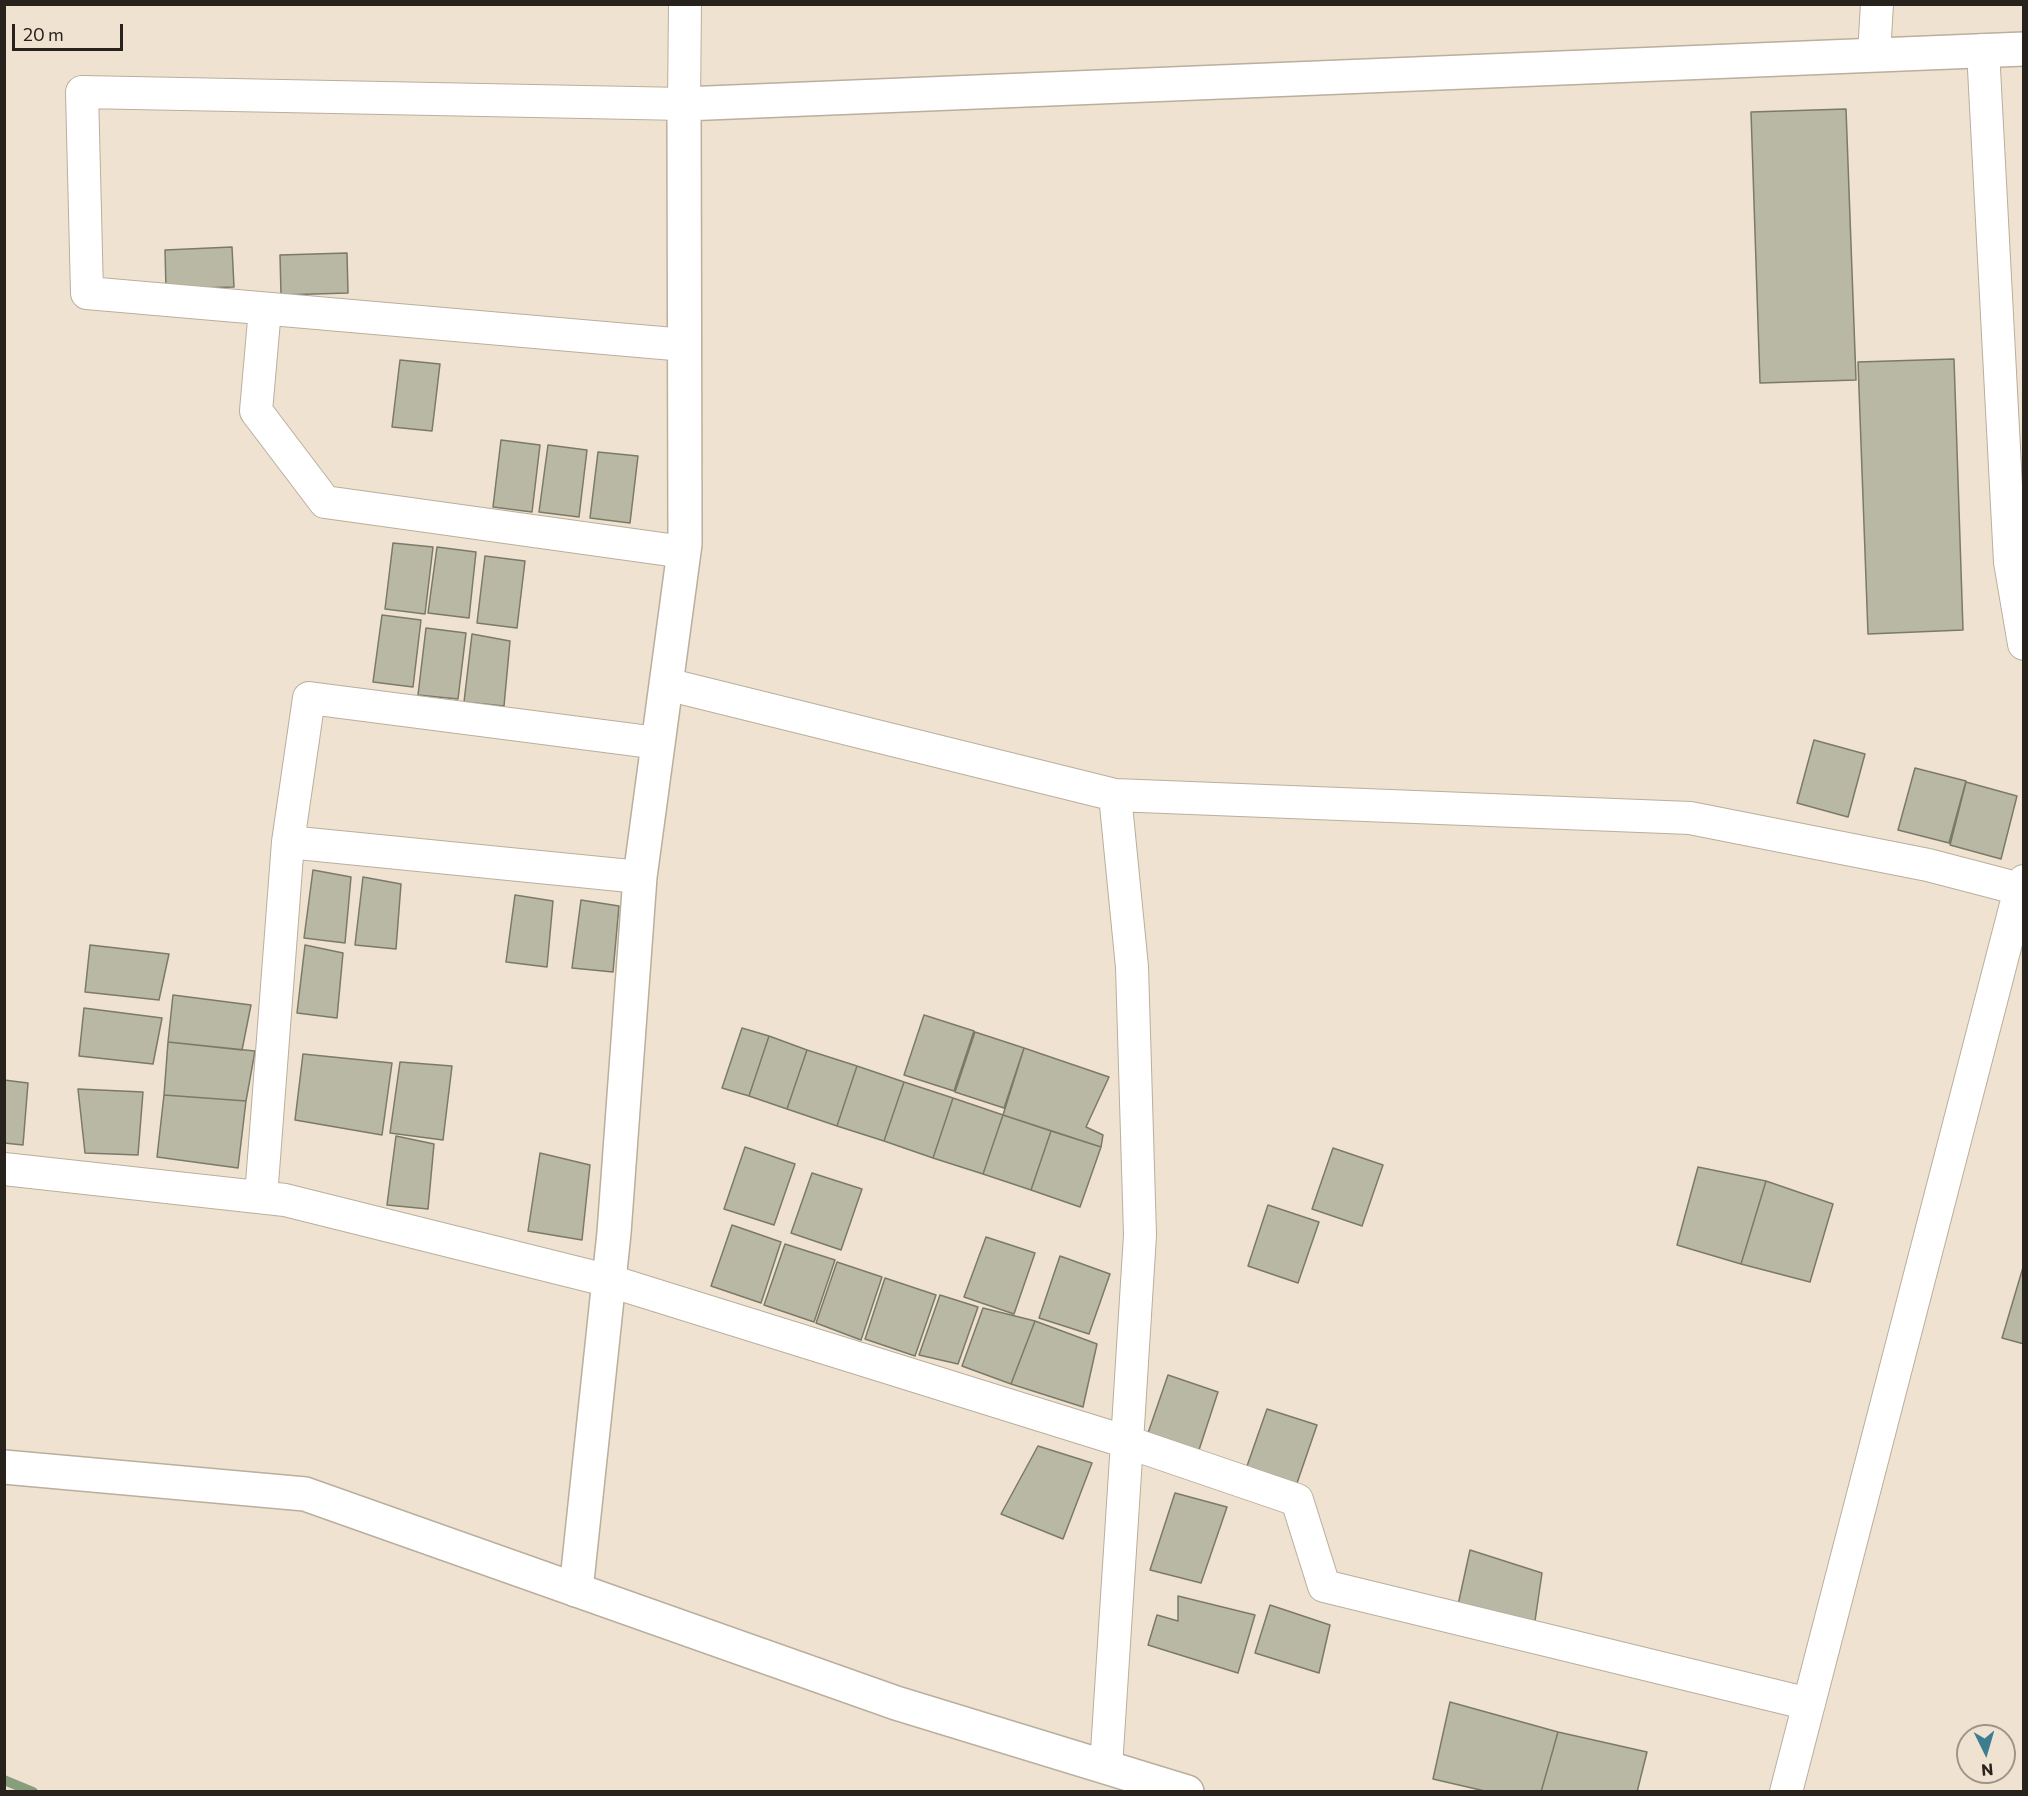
<!DOCTYPE html>
<style>
body{margin:0}
#map{position:relative;width:2028px;height:1796px;overflow:hidden;background:#efe2d0;font-family:Commissioner,sans-serif}
canvas{display:block}
.frame{position:absolute;inset:0;border:6px solid #27221b;pointer-events:none}
.north{position:absolute;left:1956px;top:1724px;width:60px;height:60px;box-sizing:border-box;background:#efe2d0;border:2px solid #9f9588;border-radius:50%;rotate:175deg;font-size:16px;font-weight:700;line-height:24px;text-align:center;color:#27221b}
.north::after{content:'';display:block;margin:auto;width:21px;height:27px;background:#3d7c91;clip-path:polygon(50% 0,100% 100%,50% 72%,0 100%)}
.scale{position:absolute;left:12px;top:24px;width:111px;height:27px;box-sizing:border-box;border:3px solid #27221b;border-top:0;padding-left:8px;font-size:18px;line-height:21px;white-space:nowrap;color:#27221b;-webkit-text-stroke:4px #efe2d0;paint-order:stroke}
</style>
<div id="map">
<canvas width="2028" height="1796"></canvas>
<div class="frame"></div>
<div class="north">N</div>
<div class="scale">20 m</div>
</div>
<script>
const ctx = document.querySelector('canvas').getContext('2d');
ctx.lineJoin = 'round';
function trace(path, color, width, dash) { ctx.strokeStyle = color; ctx.lineWidth = width; ctx.lineCap = dash ? 'butt' : 'round'; ctx.setLineDash(dash || []); ctx.stroke(path); }
function fillPath(path, color) { ctx.fillStyle = color; ctx.fill(path, 'evenodd'); }
trace(new Path2D(`
 M4,1780l29,12`), '#889d79', 10);
const building = new Path2D(`
 M1846,109l10,271 -96,3 -9,-271z
 M232,247l2,40 -68,2 -1,-39z
 M347,253l1,40 -67,2 -1,-40z
 M1954,359l9,271 -95,4 -10,-272z
 M400,360l40,4 -8,67 -40,-4z
 M501,440l39,5 -8,67 -39,-5z
 M548,445l39,5 -8,67 -40,-5z
 M598,452l40,4 -8,67 -40,-5z
 M393,543l40,4 -8,67 -40,-5z
 M437,547l39,5 -7,66 -41,-5z
 M485,556l40,5 -8,67 -40,-5z
 M382,615l39,5 -8,67 -40,-5z
 M426,628l40,5 -8,66 -40,-4z
 M472,634l38,7 -6,65 -40,-4z
 M1814,740l51,14 -17,63 -51,-14z
 M1915,768l51,13 -17,62 -51,-13z
 M1966,782l51,14 -16,63 -51,-14z
 M313,870l38,7 -6,66 -41,-5z
 M363,877l38,7 -5,65 -41,-4z
 M515,895l38,6 -6,66 -41,-5z
 M581,900l38,6 -6,66 -41,-4z
 M90,945l79,9 -10,46 -74,-8z
 M305,945l38,8 -6,65 -40,-5z
 M173,995l78,10 -9,45 -74,-8z
 M84,1008l78,10 -9,46 -74,-8z
 M924,1015l50,16 -20,60 -50,-16z
 M742,1028l27,8 -20,60 -27,-8z
 M975,1032l49,16 -20,60 -49,-16z
 M769,1036l38,14 -20,59 -38,-13z
 M168,1042l87,9 -9,50 -82,-6z
 M1024,1048l85,29 -23,50 17,8 -2,12 -98,-32z
 M807,1050l50,16 -20,60 -50,-17z
 M303,1054l89,9 -10,72 -87,-15z
 M400,1062l52,4 -9,74 -53,-7z
 M857,1066l47,16 -20,59 -47,-15z
 M4,1080l24,3 -5,62 -19,-2z
 M904,1082l49,16 -20,60 -49,-17z
 M78,1089l65,3 -5,63 -53,-2z
 M164,1095l82,6 -8,67 -81,-11z
 M953,1098l50,17 -20,59 -50,-16z
 M1003,1115l48,16 -20,59 -48,-16z
 M1051,1131l50,16 -21,60 -49,-17z
 M396,1136l38,8 -6,65 -41,-4z
 M745,1147l50,17 -21,61 -50,-16z
 M1333,1148l50,17 -21,61 -50,-17z
 M540,1153l50,12 -8,75 -54,-9z
 M1698,1167l68,14 -25,83 -64,-19z
 M812,1173l50,16 -21,61 -50,-17z
 M1766,1181l67,23 -23,78 -69,-18z
 M1268,1205l51,17 -21,61 -50,-17z
 M732,1225l49,17 -20,61 -50,-17z
 M986,1237l49,16 -21,61 -50,-17z
 M785,1244l50,16 -21,62 -50,-17z
 M1060,1256l50,18 -21,60 -50,-16z
 M837,1262l45,15 -21,63 -45,-17z
 M2024,1264v80l-22,-6z
 M885,1278l51,17 -21,61 -50,-17z
 M940,1295l38,12 -20,57 -39,-9z
 M983,1308l52,13 -24,63 -49,-18z
 M1035,1321l62,23 -14,63 -72,-23z
 M1168,1375l50,17 -20,61 -51,-17z
 M1267,1409l50,16 -21,61 -50,-17z
 M1038,1446l54,17 -29,76 -62,-25z
 M1175,1493l52,14 -26,76 -51,-13z
 M1470,1550l72,23 -7,48 -77,-16z
 M1178,1596l77,19 -17,58 -90,-28 9,-30 21,6z
 M1270,1605l60,20 -11,48 -64,-20z
 M1450,1702l108,30 -17,60h-52l-56,-13z
 M1558,1732l89,20 -10,40h-96z`);
fillPath(building, '#b8b8a4');
trace(building, '#7b7a68', 1.5);
const minor = new Path2D(`
 M1983,50l27,512 14,82
 M1874,54l3,-50
 M265,309l-9,102 69,91 359,50
 M685,345l-598,-52 -5,-201 602,12 1,-100
 M666,684l449,111 17,172 8,268 -13,207 170,58 27,86 485,118
 M1115,795l575,23 238,47 92,24 4,-8
 M640,877l-352,-35 21,-144 349,45
 M4,1169l281,31 325,81 517,161 -21,325
 M261,1197l27,-355
 M1786,1792l234,-903 4,1`);
const tertiary = new Path2D(`
 M576,1590l38,-357 26,-356 45,-333 -1,-440 1340,-55`);
const primary = new Path2D(`
 M4,1467l301,27 591,209 291,89`);
trace(minor, '#baae9d', 34);
trace(tertiary, '#baae9d', 36);
trace(primary, '#baae9d', 36);
trace(minor, '#fff', 32);
trace(tertiary, '#fff', 33);
trace(primary, '#fff', 33);
</script>
